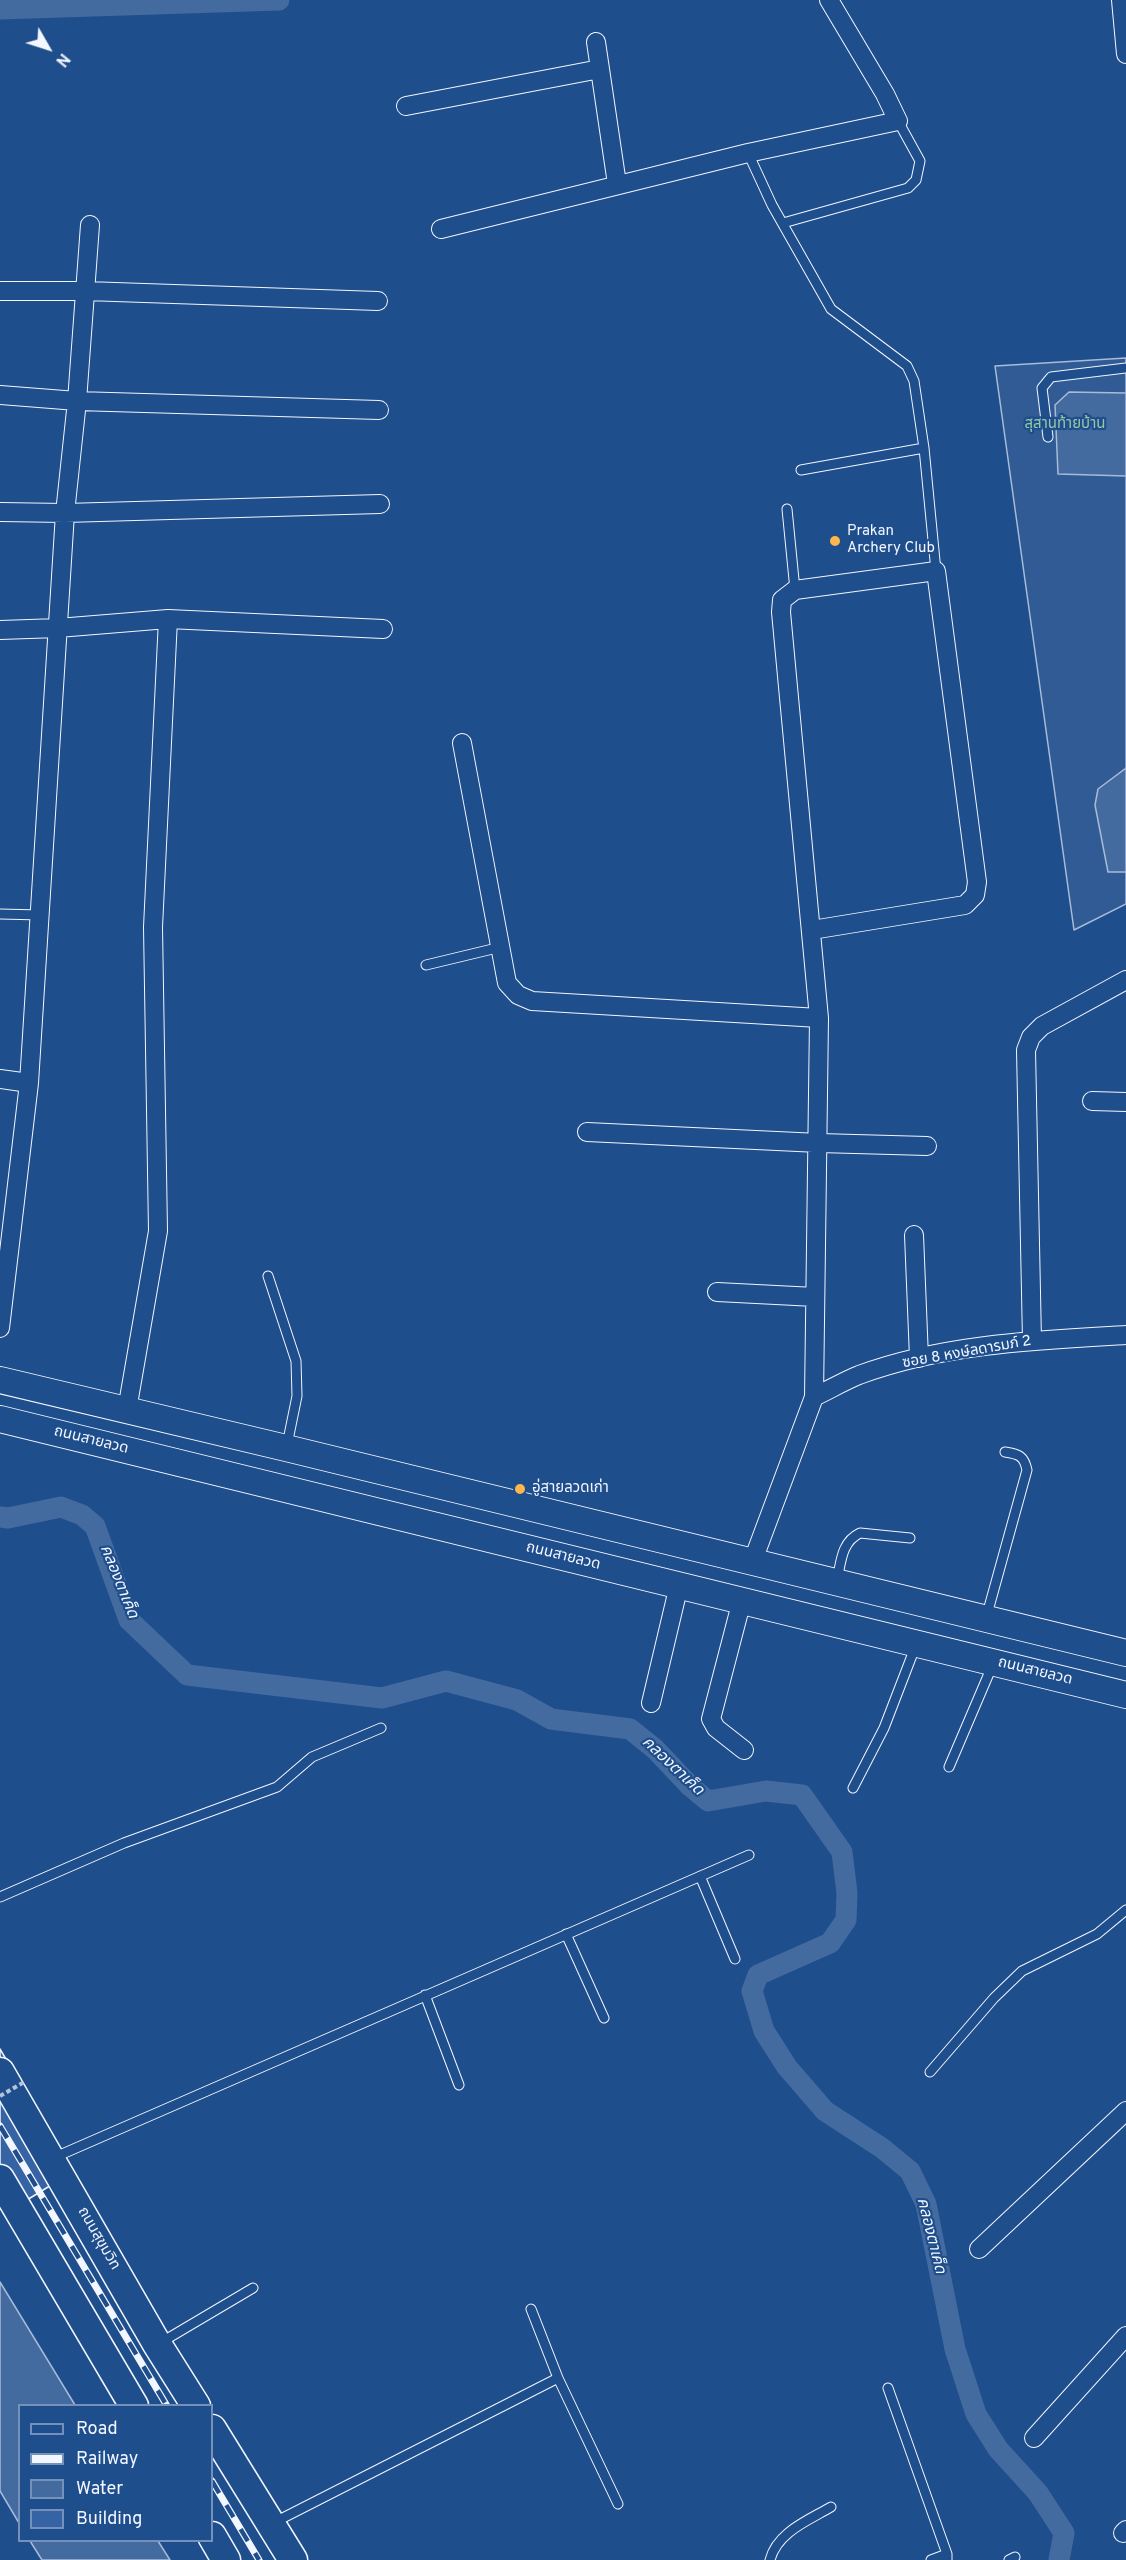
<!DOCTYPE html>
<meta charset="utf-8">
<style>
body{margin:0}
#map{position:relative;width:1126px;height:2560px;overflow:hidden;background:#1f4e8c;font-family:Overpass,sans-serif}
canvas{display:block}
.legend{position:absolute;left:18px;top:2404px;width:195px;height:138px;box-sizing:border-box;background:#1f4e8c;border:2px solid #7391ba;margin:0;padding:8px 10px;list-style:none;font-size:18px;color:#f2f6ff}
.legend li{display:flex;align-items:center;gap:12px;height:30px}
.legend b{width:30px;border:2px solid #7391ba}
.north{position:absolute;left:18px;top:18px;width:60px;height:60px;-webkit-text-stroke:4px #1f4e8c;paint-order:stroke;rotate:129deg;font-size:16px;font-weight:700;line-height:24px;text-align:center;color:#f2f6ff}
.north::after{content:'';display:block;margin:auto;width:21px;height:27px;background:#f2f6ff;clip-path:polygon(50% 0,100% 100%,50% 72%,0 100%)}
</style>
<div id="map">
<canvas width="1126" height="2560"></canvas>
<ul class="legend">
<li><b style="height:8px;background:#1f4e8c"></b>Road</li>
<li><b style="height:8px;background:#f2f6ff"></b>Railway</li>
<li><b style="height:16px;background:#446ba0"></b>Water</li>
<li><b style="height:16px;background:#3563a3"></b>Building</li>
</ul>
<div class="north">N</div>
</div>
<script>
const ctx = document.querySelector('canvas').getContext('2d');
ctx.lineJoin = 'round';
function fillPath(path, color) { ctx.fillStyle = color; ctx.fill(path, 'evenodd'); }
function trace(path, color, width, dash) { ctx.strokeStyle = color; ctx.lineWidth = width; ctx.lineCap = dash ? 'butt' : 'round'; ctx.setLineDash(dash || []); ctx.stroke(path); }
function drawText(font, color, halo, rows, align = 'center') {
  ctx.font = font + ' Overpass,"Noto Sans Thai",sans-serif'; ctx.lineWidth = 4.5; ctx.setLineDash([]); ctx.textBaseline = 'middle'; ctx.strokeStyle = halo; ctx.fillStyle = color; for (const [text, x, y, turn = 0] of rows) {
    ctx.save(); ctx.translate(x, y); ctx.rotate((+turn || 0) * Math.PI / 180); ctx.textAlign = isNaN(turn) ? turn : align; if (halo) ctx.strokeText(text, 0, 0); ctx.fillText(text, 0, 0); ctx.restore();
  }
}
const built = new Path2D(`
 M1126,358v546l-52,26 -79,-564z`);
fillPath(built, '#305b95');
trace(built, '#a8bbd7', 1.5);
const water = new Path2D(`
 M1069,392l57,1v83l-68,-2 -3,-69z
 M1126,768v104h-18l-13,-67 3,-16z
 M0,2282l75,123 -55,1 -1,117 -19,-32z
 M30,2541h128l12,19h-128z`);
fillPath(water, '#446ba0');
trace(water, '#a8bbd7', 1.5);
trace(new Path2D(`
 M0,9l279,-9
 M0,1517l8,1 53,-11 21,8 13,11 34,94 58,55 195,23 64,-17 71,19 34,19 79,10 25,20 35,37 18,15 58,-10 36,4 40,57 5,41 -1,27 -16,23 -72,32 -6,16 12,40 23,36 38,44 57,37 28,23 16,33 29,145 21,65 22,35 40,44 26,40 -5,27`), '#446ba0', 21);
const building = new Path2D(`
 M0,2049l30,51 36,76 -57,35 -9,-16z`);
fillPath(building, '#3563a3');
trace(building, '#f2f6ff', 1.5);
const service = new Path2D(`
 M748,153l24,52 59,104 76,57 7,15 10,67 12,123
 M783,223l125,-35 8,-8 4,-19 -22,-40
 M1048,437l-6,-49 9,-11 75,-9
 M801,470l123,-22
 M787,509l8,81
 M0,914l41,1
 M426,965l75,-18
 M268,1276l28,85 1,35 -10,49
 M837,1580c4,-17 4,-38 23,-47l50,5
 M986,1618l41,-148c-3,-14 -8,-16 -22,-18
 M949,1767l44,-103
 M853,1788l31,-60 32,-83
 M700,1876l35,83
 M0,1897l124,-54 153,-56 35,-30 69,-29
 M566,1934l38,84
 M425,1995l34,90
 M930,2072l64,-74 28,-27 75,-37 29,-24
 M53,2158l696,-303
 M531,2309l27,69
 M160,2343l93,-55
 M888,2388l59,166v6
 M273,2523l285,-145 60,126
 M770,2560c7,-28 39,-40 61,-53
 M931,2560l16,-6
 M1009,2560l6,-3`);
const minor = new Path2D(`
 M1121,0l5,54
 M596,42l21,142
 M406,106l194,-37
 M441,229l307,-76 150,-32 -13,-27 -56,-94
 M0,291h86l292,10
 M0,395l77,6 302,9
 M0,512l65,1 315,-9
 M0,630l58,-2 110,-9
 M462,743l45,240 11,12 14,6 287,17
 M0,1079l29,4
 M1092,1101l34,1
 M587,1132l232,11 108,3
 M914,1235l5,123
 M717,1292l98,5
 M0,1328l29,-245 36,-570 12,-112 13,-176
 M1032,1341l-6,-291 5,-13 11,-11 84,-46
 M814,1397c15,-7 30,-16 45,-22 83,-31 179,-35 267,-40
 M127,1410l31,-179 -5,-304 15,-308 215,10
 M752,1563l62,-166 5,-379 -38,-406 1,-12 13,-10 141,-19 41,311 -2,13 -10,10 -153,25
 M742,1600l-31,119 5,9 28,22
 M651,1703l28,-118
 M979,2249l147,-138
 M1034,2438l92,-102
 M1123,2533l3,-3`);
const secondary = new Path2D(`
 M0,1380l286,68 840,205
 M0,1419l1126,276`);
const trunk = new Path2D(`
 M0,2072l157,272 39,62
 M0,2179l134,227
 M212,2429l81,131
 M212,2536l14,24`);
trace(service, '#f2f6ff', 11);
trace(minor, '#f2f6ff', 20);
trace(secondary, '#f2f6ff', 28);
trace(trunk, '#f2f6ff', 31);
trace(service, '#1f4e8c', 9);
trace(minor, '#1f4e8c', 18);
trace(secondary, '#1f4e8c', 26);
trace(trunk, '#1f4e8c', 28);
const rail = new Path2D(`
 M0,2126l167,280
 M212,2481l47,79`);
trace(rail, '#f2f6ff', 7);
trace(rail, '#1f4e8c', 4.5, [14]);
trace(new Path2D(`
 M0,2096l26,-15`), '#b3c4dc', 4, [4.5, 3]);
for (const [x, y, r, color] of [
 [835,541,6,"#ffb74d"],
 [520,1489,6,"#ffb74d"]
]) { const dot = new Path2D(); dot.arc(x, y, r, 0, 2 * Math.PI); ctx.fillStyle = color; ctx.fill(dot); trace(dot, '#1f4e8c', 2); }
drawText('15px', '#97c8a6', '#1f4e8c', [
 ["สุสานท้ายบ้าน",1065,425]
]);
drawText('15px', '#f2f6ff', '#1f4e8c', [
 ["Prakan",847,532],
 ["Archery Club",847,549],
 ["อู่สายลวดเก่า",532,1489]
], 'left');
drawText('15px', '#f2f6ff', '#1f4e8c', [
 ["ซอย 8 หงษ์ลดารมภ์ 2",967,1353,-10],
 ["ถนนสายลวด",91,1441,14],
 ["ถนนสายลวด",563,1557,14],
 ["ถนนสายลวด",1035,1672,14],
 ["ถนนสุขุมวิท",98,2239,60]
]);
drawText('italic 16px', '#f2f6ff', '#1f4e8c', [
 ["คลองตาเค็ด",118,1582,68],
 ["คลองตาเค็ด",672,1767,43],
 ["คลองตาเค็ด",930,2236,76]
]);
</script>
